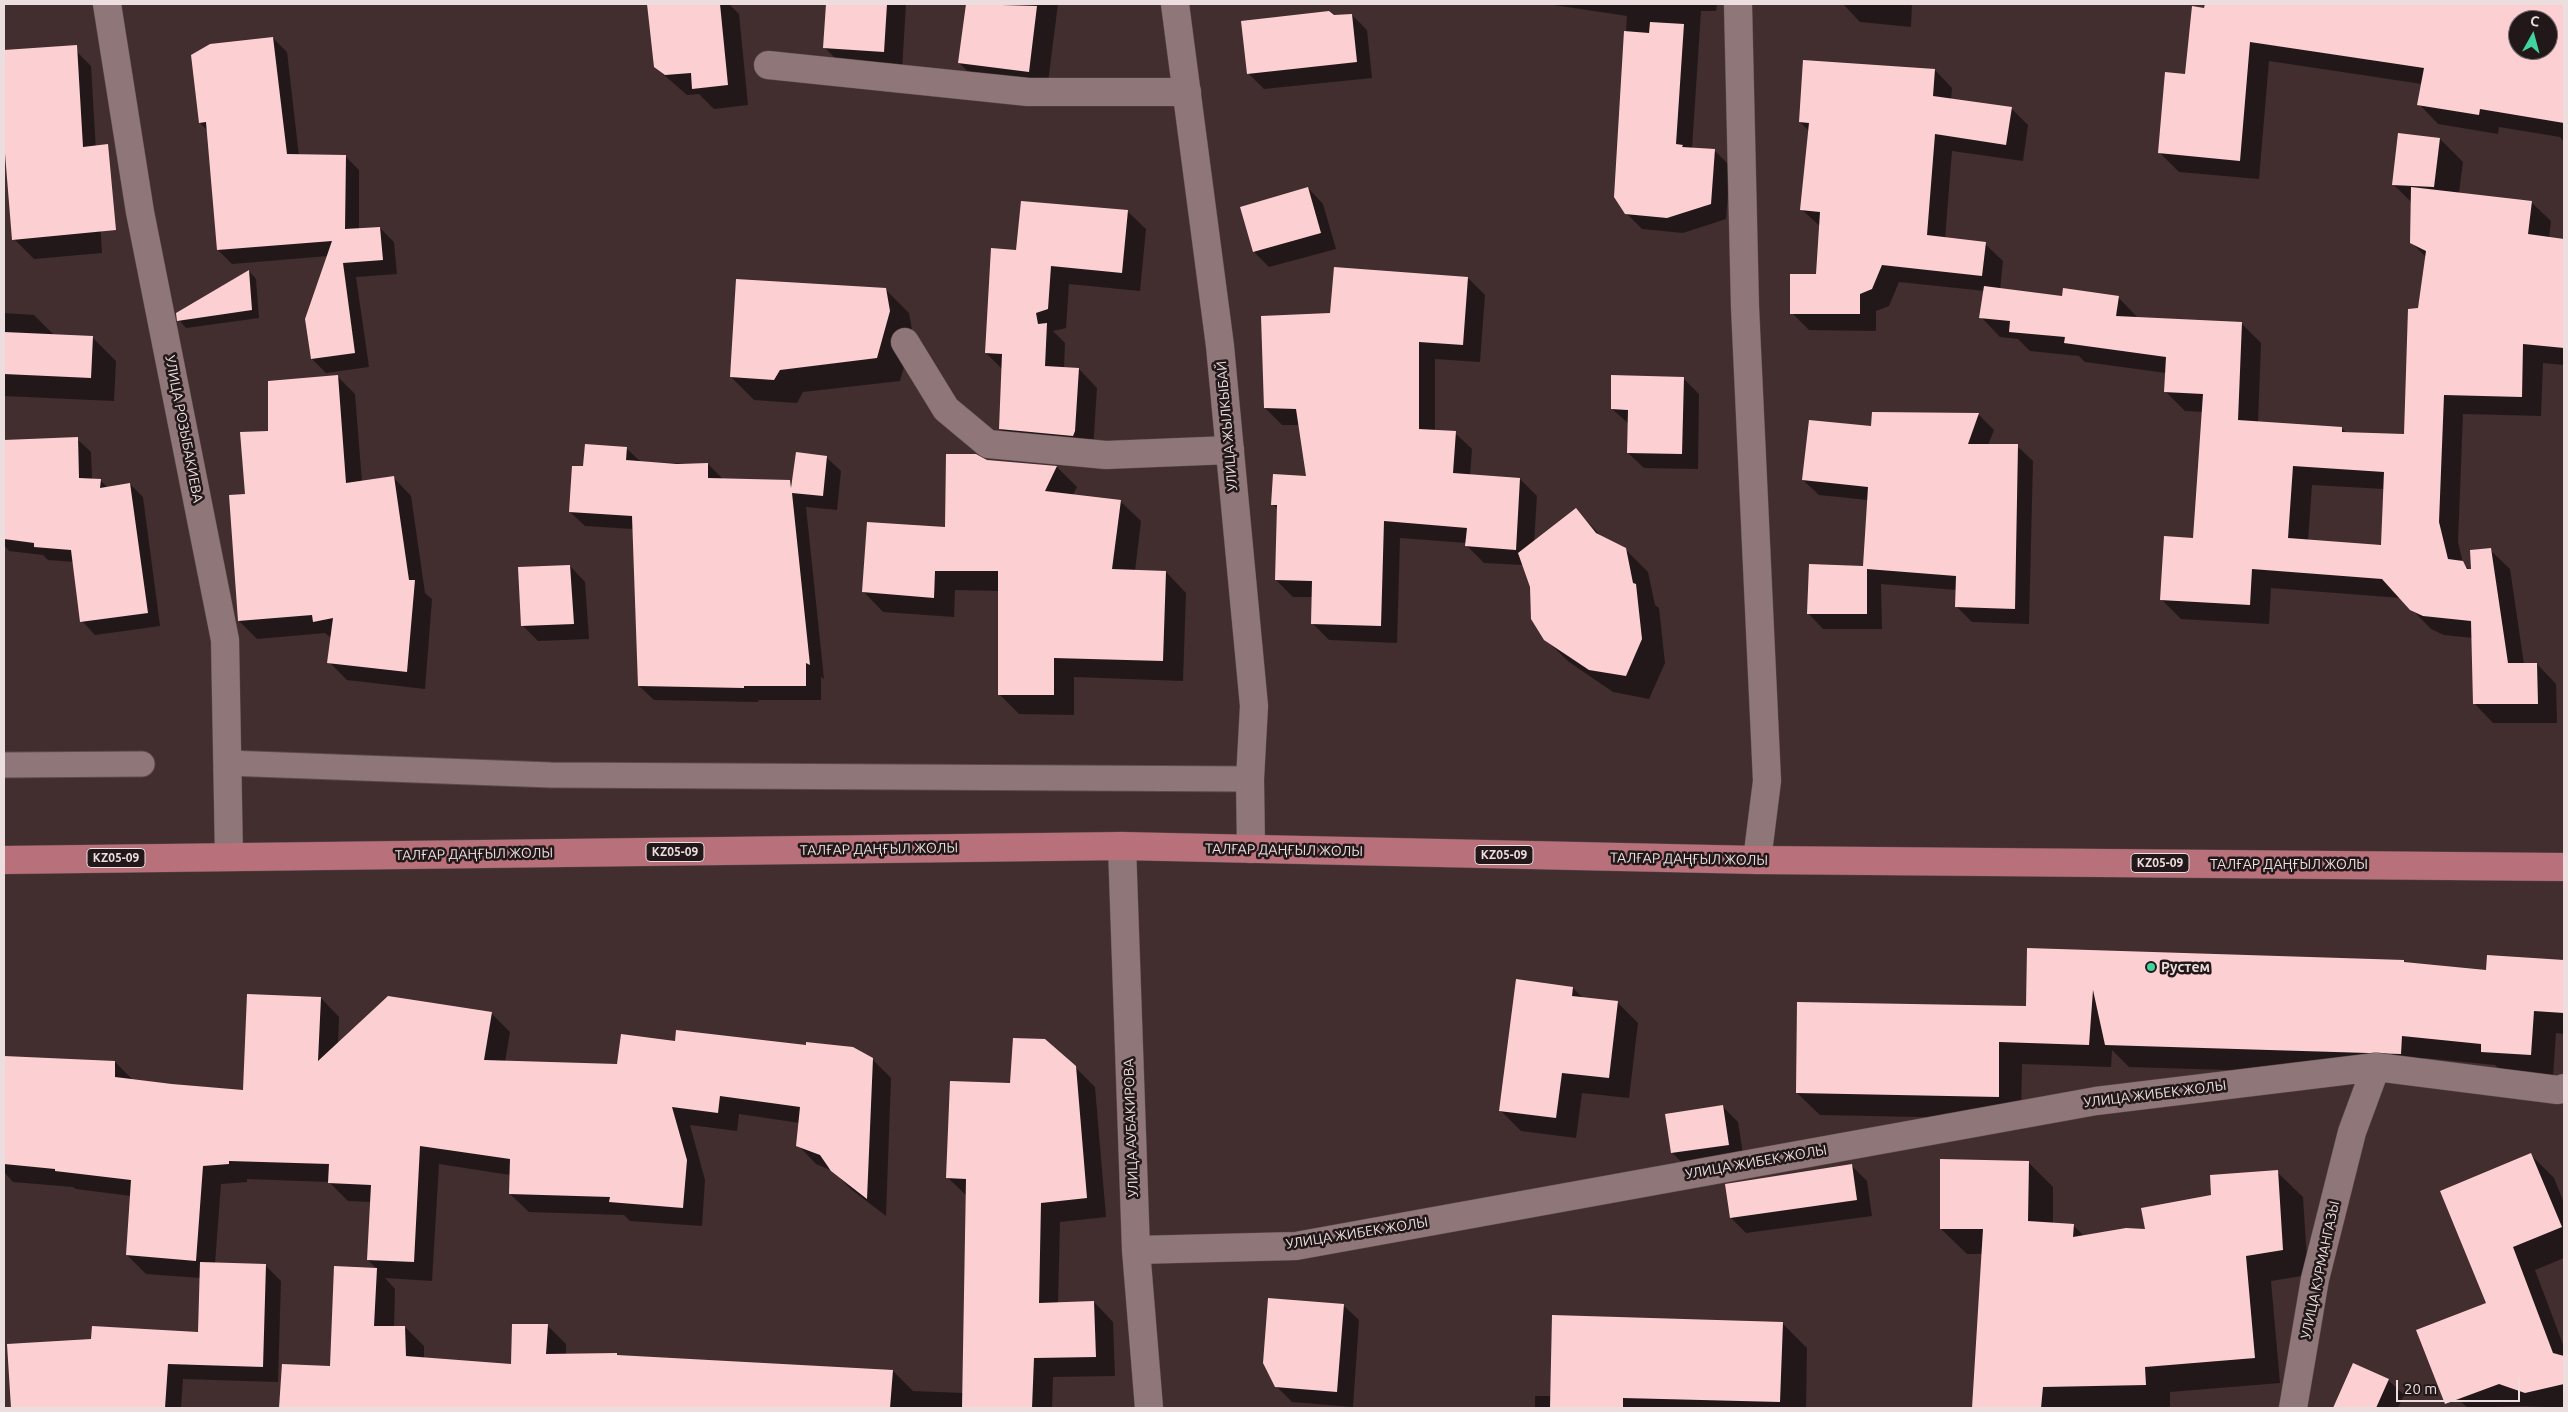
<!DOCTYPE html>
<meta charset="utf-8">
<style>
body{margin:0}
#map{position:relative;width:2568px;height:1412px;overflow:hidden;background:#422d2f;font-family:Ubuntu,sans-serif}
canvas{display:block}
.frame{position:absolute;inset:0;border:5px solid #ecdedf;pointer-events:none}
.north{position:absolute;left:2508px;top:10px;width:50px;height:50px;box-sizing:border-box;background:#221819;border:1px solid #736768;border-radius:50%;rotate:7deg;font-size:14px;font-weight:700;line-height:20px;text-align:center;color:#ecdedf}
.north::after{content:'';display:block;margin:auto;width:18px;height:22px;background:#40d4a1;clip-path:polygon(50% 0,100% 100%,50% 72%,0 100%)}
.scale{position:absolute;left:2396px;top:1380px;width:124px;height:22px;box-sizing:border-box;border:2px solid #ecdedf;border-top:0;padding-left:6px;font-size:15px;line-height:18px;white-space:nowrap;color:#ecdedf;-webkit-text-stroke:4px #221819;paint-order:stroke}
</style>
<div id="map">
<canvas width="2568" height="1412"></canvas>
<div class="frame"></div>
<div class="north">С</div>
<div class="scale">20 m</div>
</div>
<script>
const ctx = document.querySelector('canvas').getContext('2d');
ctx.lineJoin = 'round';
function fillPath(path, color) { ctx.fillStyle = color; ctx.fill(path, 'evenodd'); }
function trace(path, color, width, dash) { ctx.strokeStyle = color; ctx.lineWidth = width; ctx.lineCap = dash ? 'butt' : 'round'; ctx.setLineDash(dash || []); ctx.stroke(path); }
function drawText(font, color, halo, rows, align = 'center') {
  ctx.font = font + ' Ubuntu,sans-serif'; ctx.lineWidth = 5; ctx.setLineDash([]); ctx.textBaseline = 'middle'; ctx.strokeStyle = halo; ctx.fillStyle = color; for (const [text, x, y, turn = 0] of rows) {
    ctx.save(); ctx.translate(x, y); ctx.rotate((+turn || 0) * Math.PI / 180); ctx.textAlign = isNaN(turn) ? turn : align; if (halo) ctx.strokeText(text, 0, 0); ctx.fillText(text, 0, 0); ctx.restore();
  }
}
fillPath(new Path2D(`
 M648,4h81l10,10 9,91 -34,4 -15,-15 -12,1 -32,-28z
 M827,4h79l-4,66 -59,-4 -19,-19z
 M967,4h91l-11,86 -69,-9 -19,-18z
 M1547,4h170l-1,7h-15l-9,138 22,1 16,16 -4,53 -43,14 -41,-4 -16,-16 -11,-17 12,-180z
 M1843,4h69l-1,23 -51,-5z
 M2206,4h358v138l-4,-5 -61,-10 -1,7 -60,-10 -19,-20 3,-20 -153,-23 -10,118 -80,-7 -19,-19 26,-78zM2518,20h30v30h-30z
 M1352,15l15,15 5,48 -108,11 -16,-16 86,-56z
 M273,38l14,14 12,104h46l14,14v60l21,-2 14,14 3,32 -41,3 13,90 -43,6 -14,-14 -5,-40 21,-63 -96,8 -14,-14 -10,-119 -8,-8z
 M71,46l20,20 11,187 -68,6 -20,-20 -10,-103v-85z
 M1935,70l17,18 -1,12 60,8 17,17 -5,36 -71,-10 -7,88 40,5 18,17 -3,29 63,8 55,-1 20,21 104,6 19,19 -3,80 83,5 6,5 58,3 21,-179 -15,-15 1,-39 -19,-19 47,-45 23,23 -4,31 72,9 20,19 -2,17 15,2v125l-21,-2 -2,53 -78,-2 -5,128 5,21 9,9 18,-22 20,19 14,95h13l19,20 1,39h-64l-19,-20 -1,-65 -29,-3 -13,-6 -30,-31 -130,-10 -2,36 -88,-5 -20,-20 34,-60 8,-127 -18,-1 -20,-20 1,-18 -81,-11 -6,-6 -49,-5 -12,-12 -18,-2 -19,-20 4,-26 -86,-9 -10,24 -13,5v20l-67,-1 -17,-17 25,-37 4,-49 -20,-18 8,-78 -9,-9zM2312,485l73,4 -3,57 -74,-5z
 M1308,188l15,16 13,45 -67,18 -15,-15 -13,-44z
 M1127,211l19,18 -6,62 -71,-7 -3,44 -13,3 12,12 -1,25 15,1 18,19 -4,62 -74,-3 -19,-18 3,-59 -17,-17 31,-102z
 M249,271l7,8 3,39 -73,10 -7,-8z
 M1468,278l17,17 -5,67 -45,-3v72l20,2 17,16 -2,27 50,3 17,17 -3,47 42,-33 27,28 22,11 23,23 7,33 4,3 6,55 -16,36 -36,-7 -44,-30 -24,-23 -21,-74 -40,-2 -17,-17v-3l-67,-5 -3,105 -68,-3 -17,-17 1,-26h-20l-17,-17 3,-70 -7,-6 35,-26 -8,-53h-17l-17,-17 66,-94z
 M885,289l24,24 4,22 -13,46 -97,11 -6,11 -43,-3 -23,-23z
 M4,313l30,2 21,21 38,2 23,23 -2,40 -110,-5z
 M337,376l18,18 7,88 31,-5 18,19 14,97 7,6 -7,90 -78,-9 -18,-18 3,-23 -7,-6 -68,6 -18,-18 7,-126 23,-63z
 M1683,378l16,16 -1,75 -54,-1 -16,-15 1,-29 -17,-15z
 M1873,413l106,2 15,15 -6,15 29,1 16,15 -4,163 -57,-2 -15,-15v-17l-76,-6 1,45h-59l-15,-16 56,-46 4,-67 -49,-5 -16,-15 70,-52z
 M77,439l14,13 1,28h8l8,8 22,-4 13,13 17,129 -65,9 -13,-14 -8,-59 -26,-2 -5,-5 -34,-4 -5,-6v-104z
 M626,448l15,14 67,2 15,15 67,2 3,3 33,-27 15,14 -4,39 -31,-3 18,172 -3,-2v23h-62l-1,2 -104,-2 -15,-14 -6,-157 -48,-3 -15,-14 14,-44z
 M986,461l71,6 20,20 -4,8 47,6 21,20 -6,50 31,1 20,21 -3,88 -109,-4v38l-55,-1 -20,-20v-103l-44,-1 -1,27 -71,-5 -20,-21 83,-63z
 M570,566l15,16 4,57 -51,2 -15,-15z
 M2029,949l375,12 3,3 80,8 1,-15 76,4v73l-8,-1 -3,44 -48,-3 -10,-9 -71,-7v18l-295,-9 -17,-17 -1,17 -89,-3 -1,55 -201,-4 -23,-22 230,-86z
 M1573,988l10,10 34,4 21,21 -9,75 -47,-5 -6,45 -55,-7 -21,-21z
 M321,998l18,19 -1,27 153,-31 19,19 -5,30 113,3 58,-23 196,17 19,19 -5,138 -34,-26 -19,-19 -17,-7 -18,-19 2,-22 -61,-9 -2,17 -47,-6 15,55 -3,46 -72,-5 -6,-6 -95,-3 -19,-18v-19l-71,-11 -7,117 -47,-3 10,11 -1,38h11l19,19v12l88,7 35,-40 19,19v11l327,16 20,20 50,2 4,-197 -19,-18 63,-94 64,-17 20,20 11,130 -46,5 -2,81 36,-1 19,20 2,54 -62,1 -1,31h-771l2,-43 48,2 4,-100 43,3 -10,-10 3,-58 -23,-1 -19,-19 -82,-3v3l-26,2 -6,80 51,2 15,15 -3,101 -95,-3 -2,29h-168l-4,-62 190,-13 2,-55 -55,-4 -19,-19 4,-59 -55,-7 -3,-2 -60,-5 -9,-10v-115l111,5 18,18 111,11z
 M1722,1106l16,16 6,38 -56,8 -16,-15z
 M2531,1155l23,23 10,25v55l-29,12 29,77v61l-41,-2 -55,2 -10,-9z
 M2028,1162l25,25v37l20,1 11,11 63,-6 65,-34 65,-24 26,25 5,78 -37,6 9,102 -110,9v16h-197l9,-154h-15l-26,-25z
 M1851,1165l16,16 5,35 -126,17 -15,-15z
 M1343,1305l16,15 -6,87 -61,-5 -16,-16z
 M1782,1323l25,25 -1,60h-271v-12h16z
 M2354,1365l34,15 16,15 -6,13h-63z`), '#0007');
fillPath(new Path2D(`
 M647,4h73l8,81 -36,4 -1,-16 -26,2 -11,-8z
 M826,4h61l-3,48 -61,-4z
 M966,4l71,2 -8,66 -71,-9z
 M2205,4h359v119l-84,-14 -1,6 -62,-10 7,-37 -174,-26 -10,119 -82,-8 7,-81 20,2 7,-68 12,2zM2518,20h30v30h-30z
 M1329,11l5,4 18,-1 5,48 -110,12 -6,-53z
 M1650,22l34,2 -8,120 7,1 -1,2 33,2 -4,55 -44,14 -42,-4 -11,-17 10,-166 25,2z
 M273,37l14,117 59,1 -1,74 35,-2 3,33 -40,3 12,90 -44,6 -6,-40 27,-78 -115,9 -11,-128 -7,1 -8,-68 19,-11z
 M77,45l6,102 25,-3 8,86 -104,10 -8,-99v-91z
 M1803,60l132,9 -2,27 79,11 -6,38 -71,-11 -8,101 59,7 -4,34 -100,-11 -10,24 -12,5v20h-70v-40h26l4,-62 -20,-2 9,-87 -10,-1z
 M2398,133l42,5 -6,49 -42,-2z
 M1308,187l13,46 -68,19 -13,-45z
 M2411,187l121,14 -4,33 36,5v109l-41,-4 -1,53 -78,-2 -5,127 9,37 15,2 4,8h4l-1,-19 21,-2 17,115h29l1,41h-65l-2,-83 -48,-5 -13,-6 -28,-31 -130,-10 -2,36 -90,-5 4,-64 29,2 10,-144 -39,-2 2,-35 -102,-14 1,-6 -56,-5 1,-11 -31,-3 5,-32 78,10 1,-8 56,8 -3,20 126,6 -4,98 104,7v5l62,2 4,-125 10,-1 8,-57 -16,-8zM2293,466l91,6 -3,73 -93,-7z
 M1021,201l107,9 -6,63 -71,-7 -3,43 -12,4 2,11 9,-1 -2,43 34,2 -4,63 -2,5 -74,-7 3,-75 -17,-1 6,-105 25,2z
 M1334,267l134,10 -5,68 -44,-3v87l37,2 -3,42 67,5 -4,72 -51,-4 2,-18 -83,-7 -3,105 -70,-2 1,-43 -37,-1 2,-75h-6l2,-31 33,2 -10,-67 -32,-1 -3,-92 69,-3z
 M249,270l3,40 -75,11 -1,-8z
 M736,279l150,9 4,23 -13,47 -97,12 -6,10 -44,-3z
 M4,332l89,4 -2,42 -87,-4z
 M338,375l8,108 48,-7 15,104h6l-8,92 -80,-9 6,-45 -20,4 -1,-7 -74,6 -9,-126 16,-1 -5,-62 28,-1v-50z
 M1611,375l73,2 -2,77 -55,-1 1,-43 -17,-1z
 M1872,412l107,1 -11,31h50l-3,165 -60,-2 1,-31 -89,-7v45h-60l2,-50 54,2 5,-79 -66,-7 7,-60 62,6z
 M78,437l1,41 22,1 -1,9 30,-5 18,130 -68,9 -9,-72 -37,-3v-4l-30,-4v-99z
 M585,444l42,3 -1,13 51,4 31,-1v15l82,2 1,8 5,-36 31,4 -4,40 -31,-3 18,172 -4,-2v23h-62v2l-106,-2 -6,-170 -63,-4 3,-46h11z
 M946,454h30l11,6 70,6 -12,25 76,9 -9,69 54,2 -3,90 -109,-3v37h-56v-124h-63l-1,27 -72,-6 5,-70 78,5z
 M1576,508l20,25 30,15 7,35 3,1 6,55 -16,37 -37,-6 -45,-30 -13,-21 -1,-32 -12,-34z
 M570,565l4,59 -53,2 -3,-59z
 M2027,948l377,12v2l82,8 1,-15 77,5v53l-30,-2 -3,44 -50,-3v-8l-79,-8 -1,18 -296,-9 -12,-55 -4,55 -90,-3v55l-203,-4 1,-91 229,4z
 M1516,979l57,8 -1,9 46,5 -9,77 -47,-5 -6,45 -57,-7z
 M247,994l74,3 -3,64 70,-65 104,16 -8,48 133,4 4,-30 54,7 1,-11 130,15v-3l47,5 20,11 -6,141 -36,-28 -11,-16 -24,-9 4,-39 -80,-11 -2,17 -46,-6 15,53 -4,48 -74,-6 1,-5 -101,-3 1,-35 -90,-13 -6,116 -47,-2 4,-75 -43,-2 1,-19 -100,-3v3l-26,2 -7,95 -70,-6 5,-75 -76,-9v-2l-51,-5v-108l111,5v16l57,7 71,6z
 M1013,1038l32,1 31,27 11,132 -46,5 -2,100 55,-2 2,56 -62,1 -2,50h-70l4,-229 -20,-1 4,-97 60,2z
 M1723,1105l6,40 -58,8 -6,-39z
 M2531,1153l31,74 -49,20 40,106 11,3v28l-39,9 -26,-9 -54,20 -29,-74 70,-27 -46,-112z
 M1940,1159l89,2 -1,60 46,3 -1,13 53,-9 19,1 -4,-21 70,-13 -1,-20 68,-5 5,80 -37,6 9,102 -110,9 1,18 -103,2 -2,21h-69l11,-179h-43z
 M1852,1164l5,36 -127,18 -5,-34z
 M200,1262l66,2 -3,103 -95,-3 -3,44h-154l-4,-64 84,-5 1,-13 106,6z
 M334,1266l43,2 -3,58h31l1,30 105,8 1,-40h36l-2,30 71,-1v2l276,15 -3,38h-611l3,-44 48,2z
 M1268,1298l76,6 -7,88 -62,-5 -12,-24z
 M1552,1315l231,7 -3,80 -157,-4v10h-73z
 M2353,1363l36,16 -13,29h-43z`), '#fcd0d3');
const lane = new Path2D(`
 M227,763l324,12 699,4
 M4,765l138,-1`);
const street = new Path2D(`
 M107,4l33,208 85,428 4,217
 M1738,4l7,303 22,474 -10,79
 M768,65l260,27h159
 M905,342l41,67 42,35 118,11 124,-5
 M1122,846l14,404 13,158
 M1136,1250l160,-4 800,-145 280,-34 182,23 6,-2
 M2293,1408l22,-129 37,-147 24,-65`);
const secondary = new Path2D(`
 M1175,4l45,342 34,360 -4,73 1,70`);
const primary = new Path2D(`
 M4,860l1118,-14 635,14 807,7`);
trace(lane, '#5b494b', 27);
trace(street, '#5b494b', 29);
trace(secondary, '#5b494b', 29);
trace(primary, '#5b494b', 29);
trace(lane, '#8f7678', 25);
trace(street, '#8f7678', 28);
trace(secondary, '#8f7678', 28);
trace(primary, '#b8717a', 28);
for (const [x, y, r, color] of [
 [2151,967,5,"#40d4a1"]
]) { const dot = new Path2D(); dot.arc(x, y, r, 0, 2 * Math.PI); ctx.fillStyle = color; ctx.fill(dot); trace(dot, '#221819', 2); }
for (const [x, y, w] of [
 [675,852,58],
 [1504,855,58],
 [116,858,58],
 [2160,863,58]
]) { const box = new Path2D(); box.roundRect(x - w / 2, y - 9.5, w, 19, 4); ctx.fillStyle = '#221819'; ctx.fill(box); trace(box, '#ecdedf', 1); }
drawText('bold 12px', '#ecdedf', null, [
 ["KZ05-09",675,852],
 ["KZ05-09",1504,855],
 ["KZ05-09",116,858],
 ["KZ05-09",2160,863]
]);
drawText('14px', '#ecdedf', '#221819', [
 ["УЛИЦА ЖЫЛКЫБАЙ",1227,426,-95],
 ["УЛИЦА РОЗЫБАКИЕВА",184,429,79],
 ["ТАЛҒАР ДАҢҒЫЛ ЖОЛЫ",879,849,-1],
 ["ТАЛҒАР ДАҢҒЫЛ ЖОЛЫ",1284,850,1],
 ["ТАЛҒАР ДАҢҒЫЛ ЖОЛЫ",474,854,-1],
 ["ТАЛҒАР ДАҢҒЫЛ ЖОЛЫ",1689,859,1],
 ["ТАЛҒАР ДАҢҒЫЛ ЖОЛЫ",2289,864],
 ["УЛИЦА ЖИБЕК ЖОЛЫ",2155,1094,-7],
 ["УЛИЦА АУБАКИРОВА",1131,1128,-92],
 ["УЛИЦА ЖИБЕК ЖОЛЫ",1756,1162,-10],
 ["УЛИЦА ЖИБЕК ЖОЛЫ",1357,1233,-9],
 ["УЛИЦА КУРМАНГАЗЫ",2320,1270,-78]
]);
drawText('bold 14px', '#ecdedf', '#221819', [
 ["Рустем",2161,967]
], 'left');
</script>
